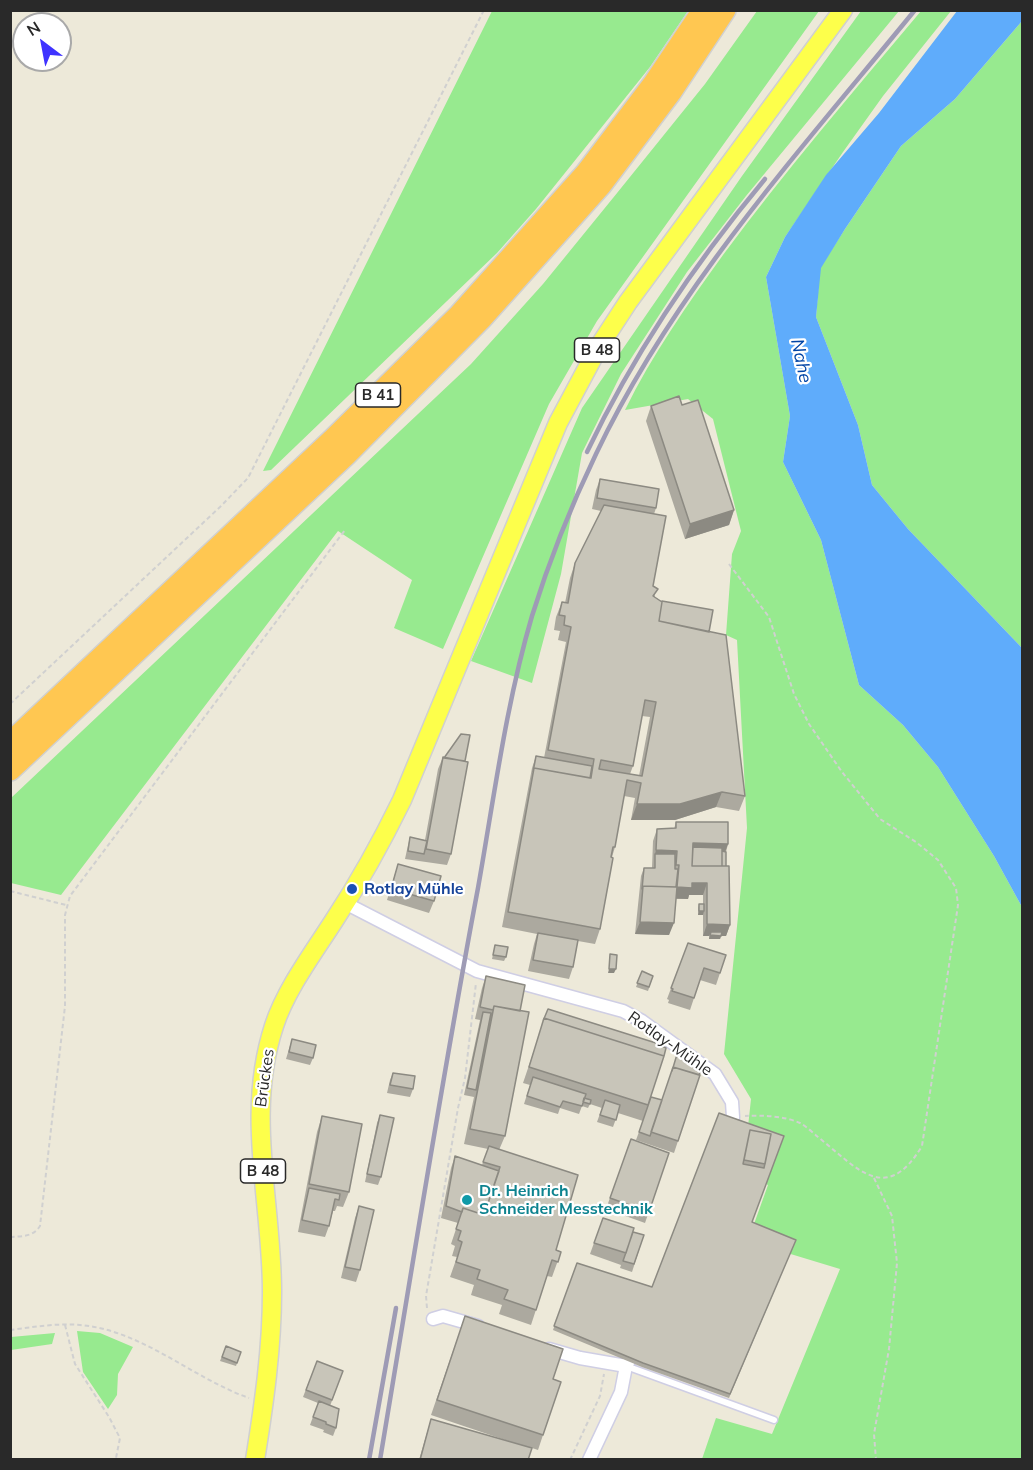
<!DOCTYPE html>
<meta charset="utf-8">
<style>
body{margin:0}
#map{position:relative;width:1033px;height:1470px;overflow:hidden;background:#ede9d9;font-family:Mulish,sans-serif}
canvas{display:block}
.frame{position:absolute;inset:0;border:12px solid #292929;pointer-events:none}
.north{position:absolute;left:12px;top:12px;width:60px;height:60px;box-sizing:border-box;background:#fff;border:2px solid #a9a9a9;border-radius:50%;rotate:328deg;font-size:16px;font-weight:700;line-height:24px;text-align:center;color:#292929}
.north::after{content:'';display:block;margin:auto;width:21px;height:27px;background:#3f33ff;clip-path:polygon(50% 0,100% 100%,50% 72%,0 100%)}
</style>
<div id="map">
<canvas width="1033" height="1470"></canvas>
<div class="frame"></div>
<div class="north">N</div>
</div>
<script>
const ctx = document.querySelector('canvas').getContext('2d');
ctx.lineJoin = 'round';
function fillPath(path, color) { ctx.fillStyle = color; ctx.fill(path, 'evenodd'); }
function trace(path, color, width, dash) { ctx.strokeStyle = color; ctx.lineWidth = width; ctx.lineCap = dash ? 'butt' : 'round'; ctx.setLineDash(dash || []); ctx.stroke(path); }
function drawText(font, color, halo, rows, align = 'center') {
  ctx.font = font + ' Mulish,sans-serif'; ctx.lineWidth = 4.5; ctx.setLineDash([]); ctx.textBaseline = 'middle'; ctx.strokeStyle = halo; ctx.fillStyle = color; for (const [text, x, y, turn = 0] of rows) {
    ctx.save(); ctx.translate(x, y); ctx.rotate((+turn || 0) * Math.PI / 180); ctx.textAlign = isNaN(turn) ? turn : align; if (halo) ctx.strokeText(text, 0, 0); ctx.fillText(text, 0, 0); ctx.restore();
  }
}
fillPath(new Path2D(`
 M492,11h196l-38,56 -114,142 -39,44 -226,217 -8,1z
 M757,11h62l-222,310 -48,83 -106,245 -49,-21 18,-48 -74,-49 -277,364 -50,-12v-85l460,-434 72,-80 70,-86 92,-114z
 M861,11h38l-153,185 -59,76 -66,102 -39,79 -21,121 -29,109 -61,-22 111,-253 160,-232z
 M921,11h30l-68,85 -40,56 -58,85 -19,40 24,139 -7,46 38,78 38,145 44,40 35,42 56,89 28,51v552h-320l14,-41 56,16 68,-165 -56,-17 -30,-28 14,-39 -29,-17 8,-32 4,-37 -27,-45 23,-226 -10,-188 -11,-5 6,-81 9,-23 -28,-112 -25,-20 -63,11c27,-55 62,-105 98,-155 62,-84 131,-164 198,-244z
 M1022,21v627l-114,-119 -36,-44 -14,-60 -42,-108 4,-49 25,-39 56,-83 54,-47z
 M77,1331l23,2 33,14 -15,27 -1,21 -9,14 -25,-37z
 M55,1333l-3,11 -41,6v-13z`), '#97ea8f');
fillPath(new Path2D(`
 M957,11h65v10l-67,78 -54,47 -56,83 -24,39 -5,49 42,108 14,60 36,44 114,119v259l-28,-51 -56,-89 -35,-42 -44,-40 -38,-145 -38,-78 7,-46 -24,-139 19,-40 41,-62 53,-62z`), '#5facfb');
const lane = new Path2D(`
 M626,1366l148,54`);
const street = new Path2D(`
 M345,903l132,68 146,40 19,10 73,53 17,28 1,15 -3,16
 M433,1319l10,-3 35,10
 M549,1349l31,9 46,8
 M589,1460l32,-68 5,-26 11,-19`);
const primary = new Path2D(`
 M255,1460c9,-56 17,-112 17,-168 0,-91 -27,-177 2,-266 12,-37 40,-74 61,-107 25,-38 47,-78 67,-119l156,-377 40,-75 30,-46 215,-292`);
const highway = new Path2D(`
 M10,743l322,-303 127,-125 127,-142 68,-90 49,-73
 M10,770l336,-315 136,-137 119,-133 70,-93 54,-82`);
trace(lane, '#cfcee4', 9);
trace(street, '#cfcee4', 15);
trace(primary, '#d0d0d0', 21);
trace(highway, '#d0d0d0', 24);
trace(new Path2D(`
 M729,564l40,53 25,77 15,30 33,48 38,47 36,23 22,18 18,28 2,17 -36,241c-36,60 -65,22 -104,-9 -5,-4 -12,-11 -18,-14 -15,-7 -39,-8 -55,-7
 M10,704l210,-197 28,-29 236,-468
 M10,891l56,14
 M874,1178l18,38 5,47 -8,86 -15,85 2,26
 M10,1237c13,-1 23,0 30,-11l25,-220v-91l5,-19 275,-366
 M427,1308l-1,-12 32,-188 7,-30 11,-95
 M65,1325l10,39 34,53 11,21 -4,20 -5,2
 M10,1330c23,-3 47,-7 70,-5 62,5 112,53 169,73
 M570,1460l30,-64 4,-22`), '#d0d0d0', 2, [4.5, 3]);
trace(lane, '#fff', 6);
trace(street, '#fff', 12);
trace(primary, '#fdff4b', 18);
trace(highway, '#ffc751', 21);
trace(new Path2D(`
 M587,452c47,-99 108,-189 178,-273
 M369,1460l27,-152
 M380,1460c32,-191 62,-382 98,-572 16,-90 28,-184 54,-272 17,-55 39,-110 64,-162 79,-166 204,-303 319,-444`), '#9e9bb5', 4.5);
fillPath(new Path2D(`
 M682,405l52,105 -5,15 -44,14 -39,-118 5,-15z
 M600,479l56,29 -2,6 -1,72 2,11 54,35 36,164 -6,15 -23,-4 -41,13h-44l4,-22 -11,-2 -9,51 -3,10 -12,72 -5,15 -17,-3 -5,26 -4,12 -41,-8 6,-27 3,-10 -35,-7 30,-159 4,-12 8,2 22,-116 -8,-2 2,-9 -6,-1 2,-13 6,-15 3,1 5,-25 5,-15 26,-52 -9,-2 4,-19zM642,716l8,1 -11,59 -9,-2 3,-8z
 M443,757l22,4 -14,93 -4,11 -42,-6 3,-14 2,-8 15,3 13,-71z
 M676,822l52,22 -2,8v14l4,59 -4,11h-5l-1,3h-11v-3h-6v-21h-5v-7l1,-4h4v-9h-14l-1,4h-12l-7,36 -34,-1 6,-58 3,-8h8l1,-27 4,-12h17z
 M398,864l36,37 -5,12 -42,-13z
 M688,943l32,30 -4,12 -16,-5 -10,30 -22,-7 1,-3 -2,-1z
 M495,945l11,12 -2,4 -12,-2z
 M642,971l11,5 -5,15 -12,-4z
 M486,976l34,35 -15,125 -6,14 57,100 5,2 -9,25 -5,-1 -16,49 -32,-11 3,-9 -31,-10 3,-10 -24,-8 7,-20 -5,-1 3,-10 -4,-2 7,-21 -17,-5 10,-50 4,-12 27,9 6,-16 -24,-5 10,-47 -10,-2 16,-75 -5,-1 7,-31z
 M548,1009l103,88 27,44 -4,12 -38,-13 7,-19 -25,-8 -5,14 -16,-5 5,-14 -12,-4 -2,4 -6,-2 -3,8 -19,-6 -2,6 -34,-10 6,-19 -7,-2z
 M292,1039l21,19 -3,7 -24,-6z
 M393,1073l20,16 -3,8 -23,-4 3,-13z
 M719,1113l65,23 -32,86 44,18 -67,158 -87,-31 -89,-37 24,-67 75,24z
 M380,1115l1,62 -3,8 -13,-3 12,-59z
 M322,1116l27,76 -6,15 -6,-1 -2,5h-2l-4,15 -4,11 -27,-5 19,-100z
 M631,1139l38,14 -24,70 -39,-14z
 M359,1206l1,64 -4,12 -15,-4 14,-60z
 M603,1218l30,14 11,3 -12,37 -12,-4 1,-3 -31,-11z
 M465,1316l88,63 -10,56 -5,15 -6,-2 -4,12h-109l12,-41 89,26 -89,-30z
 M226,1346l15,6 -5,14 -16,-5z
 M317,1361l26,10 -13,35 6,22 -3,8 -10,-4 1,-2 -14,-5 8,-22 -15,-6z`), '#aca99f');
fillPath(new Path2D(`
 M734,510l-5,15 -44,14 5,-15z
 M722,792l-6,15 -41,13h-44l6,-16z
 M693,843l35,1 -4,11 -33,-8z
 M656,850l21,1 -5,11 -17,-8z
 M692,883h15l-4,12h-14l-1,4 -46,-2z
 M699,911h5l-1,4h-5z
 M640,922l34,1 -5,12 -34,-1z
 M707,924l23,1 -4,11h-5l-1,3h-11l2,-7 -2,4h-6z
 M609,969h7l-2,4h-6z`), '#8c8a82');
const building = new Path2D(`
 M679,396l3,9 16,-5 36,110 -44,14 -39,-118z
 M600,479l59,10 -3,19 -59,-10z
 M604,505l62,11 -13,70 5,3 -5,7 9,6 -3,19 67,14 19,161 -23,-4 -42,12h-43l4,-21 -14,-3 -12,67h-2l-2,10 2,1 -13,71 -92,-17 26,-144 57,10 3,-19 -46,-9 23,-123 -7,-2 1,-9 -6,-1 3,-13 6,1 7,-40zM645,700l11,2 -14,74 -43,-7 2,-9 32,6z
 M662,601l51,9 -4,22 -50,-11 3,-19z
 M461,734l9,1 -5,26 -21,-3z
 M536,756l56,10 -2,12 -56,-10 -1,4z
 M443,757l25,5 -17,92 -25,-5z
 M676,822h52v22l-35,-1 -1,23h37l1,59 -23,-1v-41h-15v5l-15,-1 2,-22h-3l1,-14 -21,-1 1,-21 19,-1z
 M410,837l17,4 -3,13 -16,-3z
 M693,847l29,1v18h-30z
 M722,851l4,1v14h-4z
 M655,854h20v15h3l-2,18 -33,-1 -1,3 2,-21h11z
 M398,864l43,12 -7,25 -43,-12z
 M643,886l34,1 -3,36 -34,-1z
 M699,904h5v7h-5z
 M711,932h11l-1,4 -11,-1z
 M538,933l40,7 -5,27 -40,-7z
 M688,943l38,12 -6,18 -16,-5 -10,30 -22,-7 1,-2 -2,-1z
 M495,945l13,2 -2,10 -13,-2z
 M610,954l7,1 -1,14h-7z
 M642,971l11,5 -4,11 -12,-4z
 M486,976l39,9 -5,26 -26,-5 -1,4 -13,-3z
 M494,1006l35,6 -24,124 -35,-7z
 M548,1009l108,34 10,5 -2,8 -120,-38 -1,3z
 M483,1012l8,1 -15,77 -9,-2z
 M544,1018l120,38 -16,49 -119,-38z
 M292,1039l24,6 -3,13 -24,-6z
 M678,1051l24,16 -3,8 -26,-8 -1,4z
 M673,1067l27,8 -22,66 -27,-9z
 M393,1073l22,3 -2,13 -23,-4z
 M533,1077l53,17 -4,12 -19,-5 -3,6 -33,-11z
 M651,1097l11,3 -12,36 -11,-4z
 M584,1098l7,2 -1,4 -7,-2z
 M605,1100l15,5 -4,15 -16,-5z
 M719,1113l65,23 -32,86 44,18 -66,154 -87,-31 -89,-37 23,-63 75,24zM750,1130l21,4 -7,34 -21,-4z
 M380,1115l14,3 -13,59 -14,-3z
 M322,1116l40,8 -13,68 -40,-8z
 M750,1130l21,4 -6,30 -21,-4z
 M631,1139l38,14 -20,59 -39,-14z
 M489,1146l89,29 -22,75 5,2 -3,10 -6,-2 -16,50 -32,-11 4,-9 -31,-11 3,-9 -24,-8 6,-20 -4,-2 3,-9 -5,-2 7,-21 21,7 16,-48 -17,-5z
 M455,1156l44,15 -15,44 -21,-7 -1,4 -16,-6z
 M309,1188l31,6 -1,6 -4,-1 -6,27 -27,-6z
 M359,1206l15,4 -14,60 -15,-3z
 M603,1218l31,10 -8,25 -32,-10z
 M633,1232l11,3 -10,29 -11,-3z
 M465,1316l98,33 -10,30 8,3 -18,53 -106,-35z
 M226,1346l15,6 -4,11 -15,-6z
 M317,1361l26,10 -11,29 -26,-10z
 M319,1401l20,8 -3,19 -10,-4v-2l-13,-5z
 M431,1419l101,29 -4,12h-108z`);
fillPath(building, '#c8c5b9');
trace(building, '#8c8a82', 1.5);
for (const [x, y, r, color] of [
 [352,889,6,"#1a4fb4"],
 [467,1200,6,"#0f9aa8"]
]) { const dot = new Path2D(); dot.arc(x, y, r, 0, 2 * Math.PI); ctx.fillStyle = color; ctx.fill(dot); trace(dot, '#fff', 2); }
for (const [x, y, w] of [
 [597,350,45],
 [378,395,45],
 [263,1171,45]
]) { const box = new Path2D(); box.roundRect(x - w / 2, y - 12, w, 24, 4.5); ctx.fillStyle = '#fff'; ctx.fill(box); trace(box, '#292929', 1.5); }
drawText('bold 15px', '#292929', null, [
 ["B 48",597,350],
 ["B 41",378,395],
 ["B 48",263,1171]
]);
drawText('bold 16px', '#164399', '#fff', [
 ["Rotlay Mühle",364,889]
], 'left');
drawText('16px', '#292929', '#fff', [
 ["Rotlay-Mühle",670,1044,35],
 ["Brückes",265,1078,-82]
]);
drawText('bold 16px', '#0d838f', '#fff', [
 ["Dr. Heinrich",479,1191],
 ["Schneider Messtechnik",479,1209]
], 'left');
drawText('italic 18px', '#0044a5', '#fff', [
 ["Nahe",801,361,78]
]);
</script>
